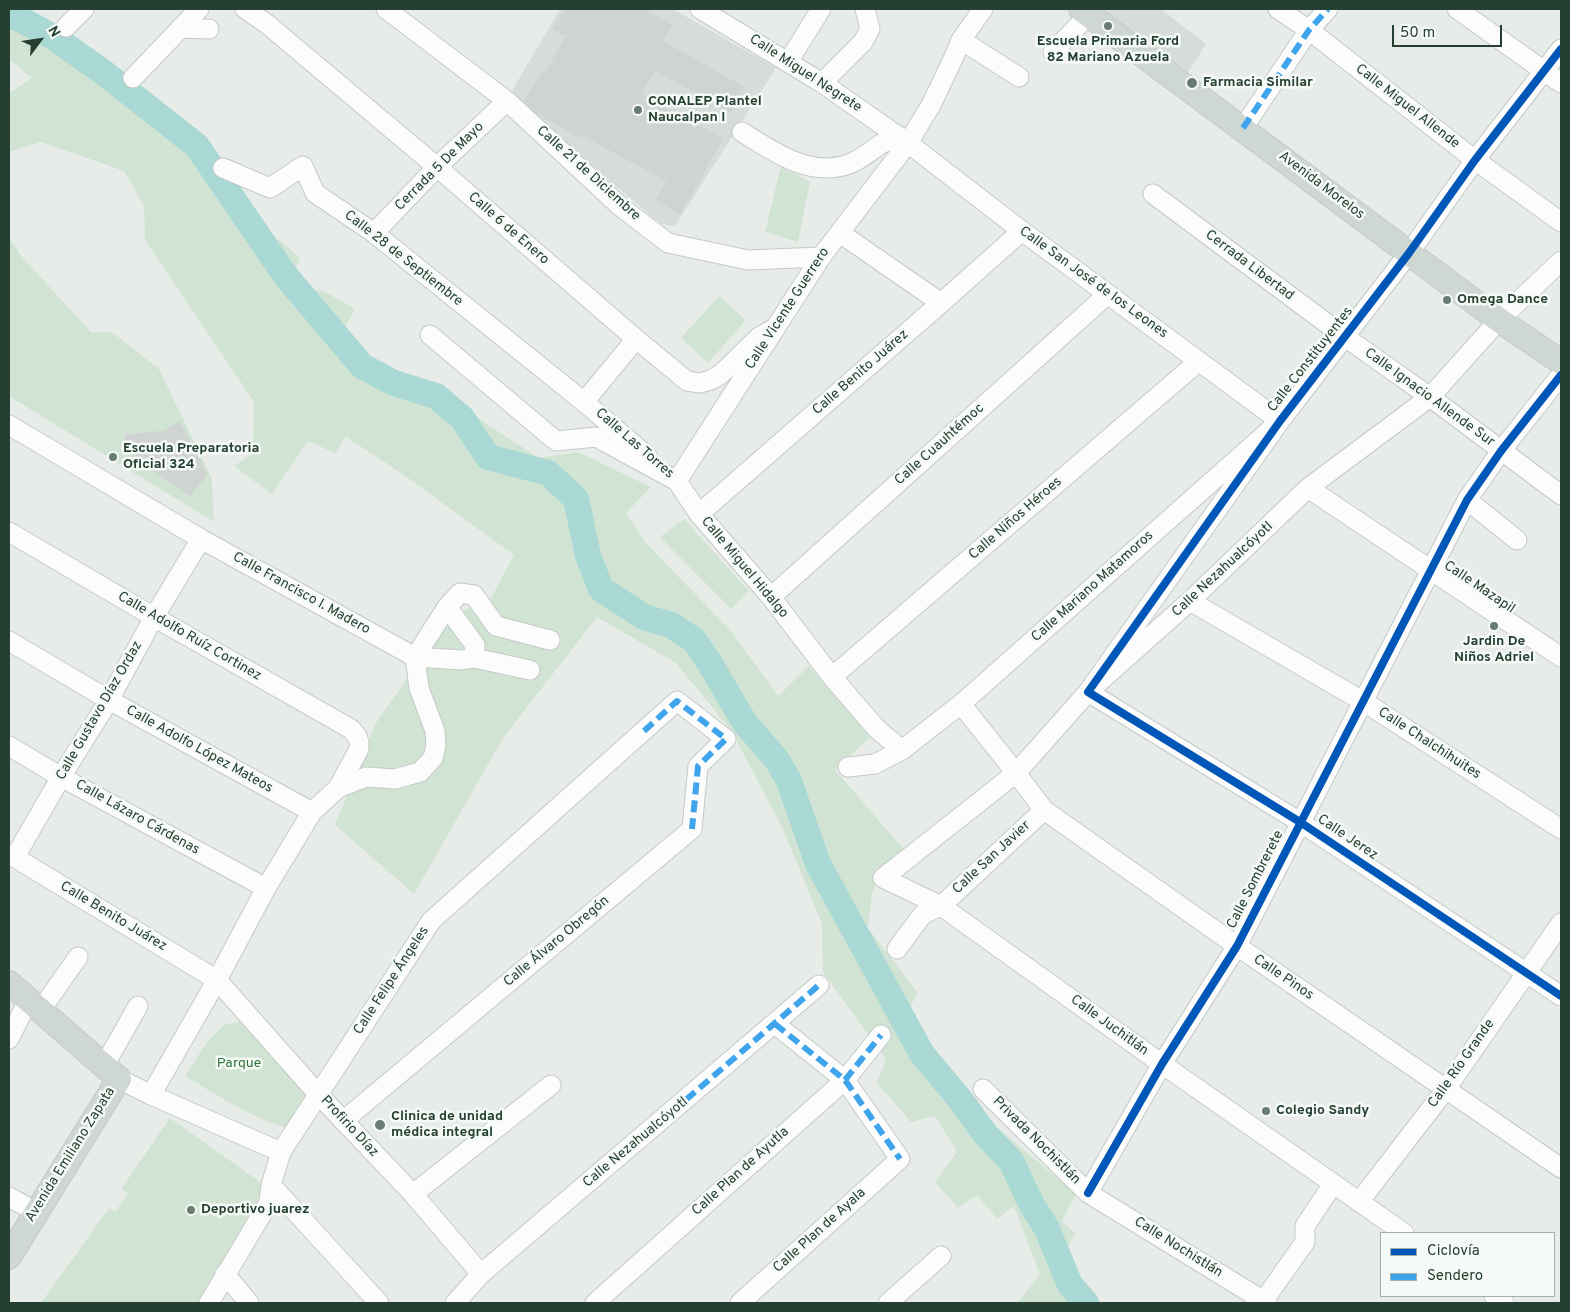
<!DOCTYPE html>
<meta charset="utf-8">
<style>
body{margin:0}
#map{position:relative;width:1570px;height:1312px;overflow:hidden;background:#e8ece9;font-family:Overpass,sans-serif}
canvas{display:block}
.frame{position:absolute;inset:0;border:10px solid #254033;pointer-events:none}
.legend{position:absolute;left:1380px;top:1232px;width:175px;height:65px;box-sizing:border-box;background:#f6faf7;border:1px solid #a2b0a9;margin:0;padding:6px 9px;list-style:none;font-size:15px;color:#254033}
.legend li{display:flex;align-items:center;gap:10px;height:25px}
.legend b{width:25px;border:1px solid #a2b0a9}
.north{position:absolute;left:15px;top:15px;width:50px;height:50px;-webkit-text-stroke:4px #f6faf7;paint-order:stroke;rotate:59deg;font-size:14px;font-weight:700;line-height:20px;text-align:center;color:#254033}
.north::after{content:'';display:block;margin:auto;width:18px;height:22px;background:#254033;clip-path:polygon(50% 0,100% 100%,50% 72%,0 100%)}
.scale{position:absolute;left:1392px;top:25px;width:110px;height:22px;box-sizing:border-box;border:2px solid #254033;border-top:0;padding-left:6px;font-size:15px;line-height:18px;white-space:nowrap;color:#254033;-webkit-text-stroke:4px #f6faf7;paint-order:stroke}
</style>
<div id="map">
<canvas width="1570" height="1312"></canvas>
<div class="frame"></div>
<ul class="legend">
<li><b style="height:6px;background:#0057b8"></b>Ciclovía</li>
<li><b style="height:6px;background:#3ea4eb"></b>Sendero</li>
</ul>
<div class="north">N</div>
<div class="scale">50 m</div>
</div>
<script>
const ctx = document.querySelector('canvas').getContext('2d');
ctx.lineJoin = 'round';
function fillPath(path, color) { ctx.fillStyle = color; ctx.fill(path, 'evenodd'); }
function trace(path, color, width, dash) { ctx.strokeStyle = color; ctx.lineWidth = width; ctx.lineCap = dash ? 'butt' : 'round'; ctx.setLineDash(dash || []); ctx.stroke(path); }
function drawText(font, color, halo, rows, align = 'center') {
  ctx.font = font + ' Overpass,sans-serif'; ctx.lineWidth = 5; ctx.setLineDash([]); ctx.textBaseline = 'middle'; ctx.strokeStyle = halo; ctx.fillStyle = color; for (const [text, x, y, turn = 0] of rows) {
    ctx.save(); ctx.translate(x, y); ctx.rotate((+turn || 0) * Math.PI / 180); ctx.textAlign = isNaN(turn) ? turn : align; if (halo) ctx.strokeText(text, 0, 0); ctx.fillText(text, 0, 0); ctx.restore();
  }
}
fillPath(new Path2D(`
 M560,9h113l103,59 -101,158 -14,-2 -152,-128z
 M1108,9h53l45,35 -19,30 -82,-61z`), '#d6ddd8');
fillPath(new Path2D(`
 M9,18l23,7 77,65 70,50 49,73 53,28 19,17 -6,14 11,18 19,1 31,18 -18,33 29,20 72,30 101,66 39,-6 73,35 -25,26 19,29 86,89 47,65 31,-30 61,71 -35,33 72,83 -29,24 -6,18 -4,33 50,65 -10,17 35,53 49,60 84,71 -14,27 13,12 -10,20 8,24 29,26h-85l23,-28 -26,-69 -17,13 -20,-24 -19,13 -23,-26 22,-30 -22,-36 -24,6 -34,-39 9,-24 -63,-87 -1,-48 -39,-95 -52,-99 -55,-67 -79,-46 -94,121 -89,156 -79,-69 41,-102 57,-81 31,-32 26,-10 24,-45 -113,-82 -55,-36 -11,16 -27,-12 -36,53 -38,-28 19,-13 1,-51 -109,-162 -1,-34 -20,-35 -83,-29 -32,10v-59l23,-15 -23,-19z
 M781,166l29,16 -12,60 -33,-10z
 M9,238l14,20 68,74h21l47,37 53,110 2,43 -205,-126z
 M719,296l27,24 -38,43 -27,-25z
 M684,519l65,72 -18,18 -71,-72z
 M238,1022h12l64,69 -27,37c-36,-10 -70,-33 -102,-52l22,-34 17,-17z
 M170,1118l107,76 -76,109h-160l68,-95 6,4 13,-18 -7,-5z`), '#d1e4d3');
trace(new Path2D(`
 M9,15l13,5 31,17 50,35 94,74 88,129 77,91 32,17 42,13 26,22 26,39 60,16 28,26 12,57 13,33 43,28 27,8 23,15 15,22 36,61 32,37 12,21 29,83 104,190 37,44 27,37 25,26 21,44 15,24 23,56 16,18`), '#aad9d5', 26);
const building = new Path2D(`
 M566,9h77l29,16 -10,16 82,46 -14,25 -75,-42 -14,24 82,45 -43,75 -24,-14 11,-19 -85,-46 -2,3 -45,-26 -11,-10 19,-32 3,2 20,-36 -13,-7z
 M180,422l27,52 -17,22 -53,-36 -11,-11 -1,-14 39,-4z`);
fillPath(building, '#cfd3d1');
trace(building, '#d0d5d2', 1);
const minor = new Path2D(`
 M245,9l22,15 170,143 199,172 51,42 13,2 11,-3 10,-6 38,-37 16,-9
 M386,9l121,92 114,106 47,36 80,17 73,-3
 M700,9l122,74 86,60 114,88 258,190 -319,283 -59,46 -27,14 -27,3
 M1278,9l31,21 166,130 86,62
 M1457,9l104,74
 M66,27l18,-18
 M180,28l29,1
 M961,40l58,37
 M1561,49l-86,111 -66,93 -129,168 -192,271 212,130 261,174
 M1053,52l41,-43
 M788,62l33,-53
 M133,78l66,-69
 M822,83l41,-41 7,-13 -5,-20
 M1243,128l66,-98 19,-21
 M742,132c32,20 68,46 107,32 12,-4 21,-13 32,-20 6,-3 12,-5 18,-8
 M223,168l47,20 33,-22 12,27 59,40 210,169 63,54
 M1153,194l192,143 85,60 131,98
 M374,233l63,-66 70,-66
 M840,233l101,70
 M430,335l126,106 40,-4 81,44 22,33 72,83 61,80 45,52 25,21
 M584,402l52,-63
 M9,425l192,114 214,118 47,3 12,-2 56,12
 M677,481l144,-224 87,-114 23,-38 23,-48 7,-17 22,-31
 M1308,488l253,169
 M1467,500l50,40
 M699,514l242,-211 81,-72
 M9,532l145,85 197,112 6,7 2,6v7l-21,39 -26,24 -46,76 -49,92 -66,115
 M771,597l337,-303
 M1190,601l174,101 197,127
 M447,607l28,38 -1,13
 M9,641l100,59 203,112
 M415,657l32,-50 13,-14 14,2 22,31 54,14
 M832,677l367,-316
 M961,704l55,69 28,37 193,136 324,222
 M9,746l52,31 205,111
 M338,788l28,-11 29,2 25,-7 13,-14 3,-13 -1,-14 -16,-43 -4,-31
 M9,854l208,126 101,114 95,100 68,80
 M15,857l46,-80 48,-77 45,-83 47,-78
 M883,878l133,-105 72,-81 102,-91 118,-113 122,-91 69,-77 62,-59
 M883,878l58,28 221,158 242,169
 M897,949l26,-35 18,-8 103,-96
 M40,1011l38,-54
 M9,1039l19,-38
 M104,1066l34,-60
 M119,1079l32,16 130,57
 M983,1089l105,104 179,110
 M271,1185l108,118
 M1088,1193l74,-129 75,-118 230,-446 34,-49 60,-76
 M413,1194l138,-109
 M9,1197l27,15
 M1359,1202l87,-113 115,-166
 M225,1274l24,29
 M1494,1296l10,7
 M209,1303l60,-101 2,-17 10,-33 150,-231 246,-220 49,38 -28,27 -6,63 -349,292
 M455,1303l26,-29 338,-289
 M595,1303l250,-223 36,-45
 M740,1303l160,-144 -55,-79 -70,-56
 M888,1303l53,-47
 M1262,1303l43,-61v-16l28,-42`);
const major = new Path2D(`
 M1081,9l418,311 62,42
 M9,983l110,96 -110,178`);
trace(minor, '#c5c9c6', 21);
trace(major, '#c3cac6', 26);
trace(minor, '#fcfcfc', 19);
trace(major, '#cfd7d3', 24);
trace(new Path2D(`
 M1243,128l66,-98 19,-21
 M644,731l33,-30 49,38 -28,27 -6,63
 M775,1024l70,56 55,79
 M845,1080l36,-45
 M645,1135l174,-150`), '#3ea4eb', 6, [12, 6]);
trace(new Path2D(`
 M1561,49l-86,111 -66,93 -129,168 -192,271 212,130 261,174
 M1088,1193l74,-129 75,-118 230,-446 34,-49 60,-76`), '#0057b8', 8);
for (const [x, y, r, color] of [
 [1108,26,5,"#697c73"],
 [1192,83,6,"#697c73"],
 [638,110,5,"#697c73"],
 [1447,300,5,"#697c73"],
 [113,457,5,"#697c73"],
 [1494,626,5,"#697c73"],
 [1266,1111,5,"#697c73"],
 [380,1125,6,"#697c73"],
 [191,1210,5,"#697c73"]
]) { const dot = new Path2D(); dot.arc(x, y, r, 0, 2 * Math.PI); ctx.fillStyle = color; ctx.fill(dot); trace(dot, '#f6faf7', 2); }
drawText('bold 14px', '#254033', '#f6faf7', [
 ["Escuela Primaria Ford",1108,42,"center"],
 ["82 Mariano Azuela",1108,58,"center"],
 ["Farmacia Similar",1203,83],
 ["CONALEP Plantel",648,102],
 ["Naucalpan I",648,118],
 ["Omega Dance",1457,300],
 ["Escuela Preparatoria",123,449],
 ["Oficial 324",123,465],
 ["Jardin De",1494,642,"center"],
 ["Niños Adriel",1494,658,"center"],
 ["Colegio Sandy",1276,1111],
 ["Clinica de unidad",391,1117],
 ["médica integral",391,1133],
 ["Deportivo juarez",201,1210]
], 'left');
drawText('14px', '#254033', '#f6faf7', [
 ["Calle Miguel Negrete",805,74,33],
 ["Calle Miguel Allende",1407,107,38],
 ["Cerrada 5 De Mayo",440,167,-45],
 ["Calle 21 de Diciembre",588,174,42],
 ["Avenida Morelos",1321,186,37],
 ["Calle 6 de Enero",508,229,41],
 ["Calle 28 de Septiembre",403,259,38],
 ["Cerrada Libertad",1249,266,37],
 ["Calle San José de los Leones",1093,283,36],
 ["Calle Vicente Guerrero",788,309,-57],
 ["Calle Constituyentes",1311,360,-52],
 ["Calle Benito Juárez",861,373,-41],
 ["Calle Ignacio Allende Sur",1429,398,36],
 ["Calle Las Torres",634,444,41],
 ["Calle Cuauhtémoc",940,445,-42],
 ["Calle Niños Héroes",1016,519,-41],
 ["Calle Miguel Hidalgo",744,568,50],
 ["Calle Nezahualcóyotl",1223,570,-43],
 ["Calle Mariano Matamoros",1093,587,-42],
 ["Calle Mazapil",1479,588,34],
 ["Calle Francisco I. Madero",301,594,29],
 ["Calle Adolfo Ruíz Cortinez",189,637,30],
 ["Calle Gustavo Díaz Ordaz",100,711,-60],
 ["Calle Chalchihuites",1429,744,33],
 ["Calle Adolfo López Mateos",199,750,29],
 ["Calle Lázaro Cárdenas",137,818,29],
 ["Calle Jerez",1347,838,34],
 ["Calle San Javier",992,858,-43],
 ["Calle Sombrerete",1256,880,-63],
 ["Calle Benito Juárez",113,917,31],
 ["Calle Álvaro Obregón",557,942,-40],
 ["Calle Pinos",1283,978,34],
 ["Calle Felipe Ángeles",392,981,-57],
 ["Calle Juchitlán",1109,1026,36],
 ["Calle Río Grande",1462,1064,-55],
 ["Profirio Díaz",349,1127,47],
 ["Privada Nochistlán",1036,1141,45],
 ["Calle Nezahualcóyotl",636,1143,-40],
 ["Avenida Emiliano Zapata",71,1155,-58],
 ["Calle Plan de Ayutla",741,1172,-42],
 ["Calle Plan de Ayala",820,1231,-42],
 ["Calle Nochistlán",1178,1248,32]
]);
drawText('14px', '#30763b', '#f6faf7', [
 ["Parque",239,1064]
]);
</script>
